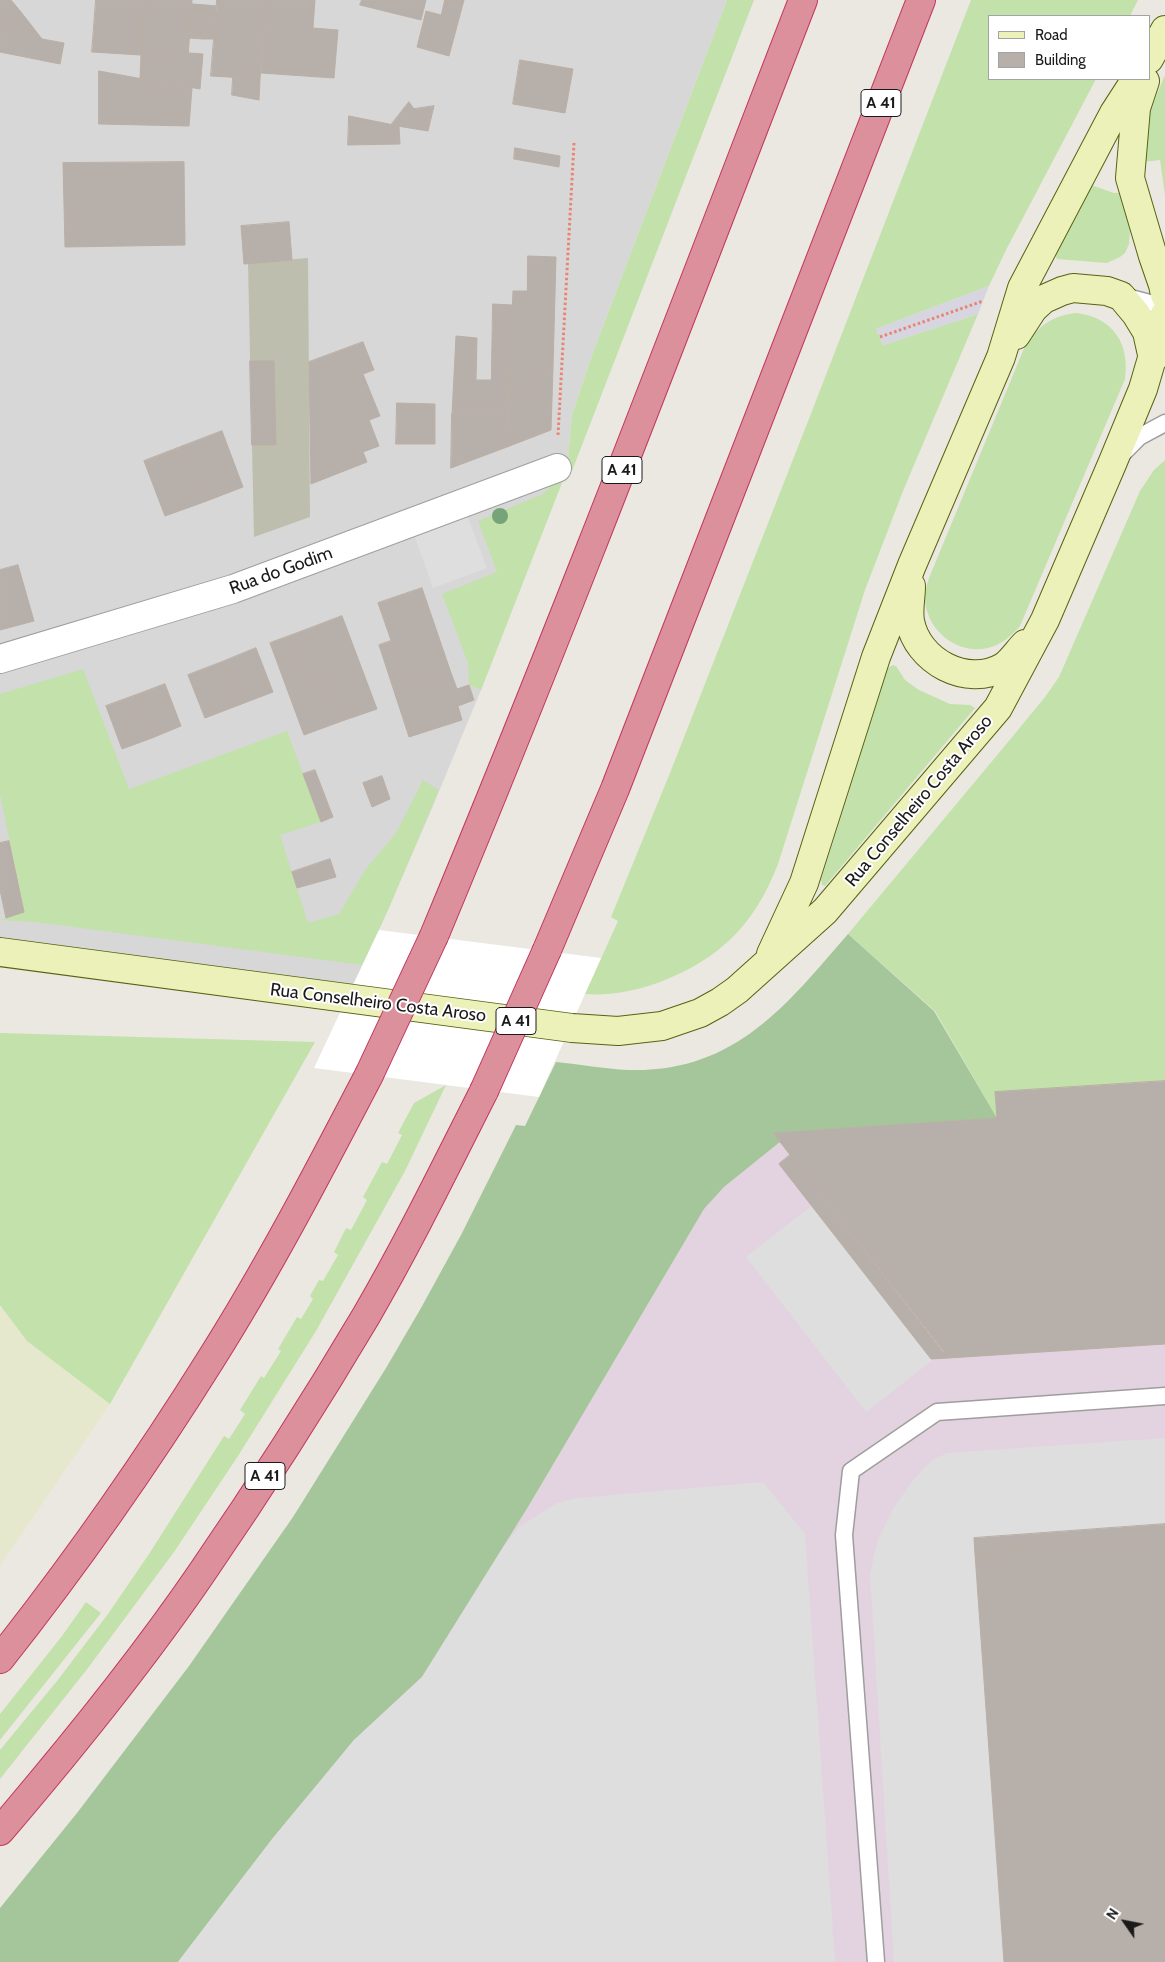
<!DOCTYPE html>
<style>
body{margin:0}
#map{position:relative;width:1165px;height:1962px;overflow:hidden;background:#ebe8e1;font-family:Cabin,sans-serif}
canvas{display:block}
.legend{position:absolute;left:988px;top:15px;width:162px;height:65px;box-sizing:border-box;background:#fff;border:1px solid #a3a3a3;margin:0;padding:6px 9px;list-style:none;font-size:15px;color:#1a1a1a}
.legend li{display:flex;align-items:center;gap:10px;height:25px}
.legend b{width:25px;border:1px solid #a3a3a3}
.north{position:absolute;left:1100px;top:1897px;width:50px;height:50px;-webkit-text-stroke:4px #fff;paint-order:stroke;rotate:303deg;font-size:14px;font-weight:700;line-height:20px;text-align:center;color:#1a1a1a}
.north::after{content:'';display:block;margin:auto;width:18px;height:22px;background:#1a1a1a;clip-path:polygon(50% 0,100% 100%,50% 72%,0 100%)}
</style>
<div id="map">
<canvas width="1165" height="1962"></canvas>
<ul class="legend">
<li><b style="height:6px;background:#ecf1b9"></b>Road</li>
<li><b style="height:14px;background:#b7b0aa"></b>Building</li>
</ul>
<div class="north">N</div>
</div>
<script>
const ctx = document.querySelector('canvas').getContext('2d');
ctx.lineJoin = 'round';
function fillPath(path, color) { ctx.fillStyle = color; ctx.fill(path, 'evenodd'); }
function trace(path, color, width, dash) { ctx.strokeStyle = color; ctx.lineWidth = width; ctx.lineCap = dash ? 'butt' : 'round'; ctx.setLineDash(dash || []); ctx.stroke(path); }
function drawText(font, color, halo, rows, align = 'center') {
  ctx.font = font + ' Cabin,sans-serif'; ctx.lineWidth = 4; ctx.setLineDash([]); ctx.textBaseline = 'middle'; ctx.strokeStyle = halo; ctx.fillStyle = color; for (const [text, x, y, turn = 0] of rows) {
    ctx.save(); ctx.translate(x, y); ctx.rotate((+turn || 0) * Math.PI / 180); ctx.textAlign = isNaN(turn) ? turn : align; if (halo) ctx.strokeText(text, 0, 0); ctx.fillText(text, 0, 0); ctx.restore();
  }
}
fillPath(new Path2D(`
 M0,0h727l-136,358 -19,57 -5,54 -86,221 -51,123 -51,117 -30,63 -349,-47z`), '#d8d7d7');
fillPath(new Path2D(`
 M1165,1081v881h-987l135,-174 41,-48 177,-238 173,-293 20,-22 56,-45 -7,-9 223,-15 -1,-26z`), '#e3d3e0');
fillPath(new Path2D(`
 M308,258l2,259 -56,20 -6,-274z`), '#bebeae');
fillPath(new Path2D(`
 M0,1305l27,36 83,63 -110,162z`), '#e5e8cd');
fillPath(new Path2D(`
 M727,0h27l-182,471 -5,-1 -86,220 -12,-5 -1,-22 -26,-69 55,-22 -19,-51 65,-27 24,-25 5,-54 19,-57z
 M971,0h167l-8,16h-141v63h107l-90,171 -17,36 -113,43 7,16 95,-31 -75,177 -38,99 -87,274c-23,60 -58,95 -118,118 -25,9 -48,14 -75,12l33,-73 -7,-4 59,-144 142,-362z
 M1165,75v120l-5,-35 -17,2 6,-49z
 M1091,185l23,8h5l11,37 -1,14 -4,9 -5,4 -13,6 -50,-4 -2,-6z
 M1077,313c36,5 53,30 48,66l-105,247c-9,10 -19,19 -32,22 -31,7 -60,-17 -63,-47 -1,-7 2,-16 4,-23l96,-232c13,-20 28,-31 52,-33z
 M1165,460v621l-170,12 2,25 -62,-107 -87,-77 165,-198 32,-39 14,-20 81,-186 14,-21z
 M893,665l3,1 9,14 14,10 31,14 20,1 5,3 -150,178 -3,-1 -1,-5 67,-212z
 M83,669l46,120 158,-58 34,91 -41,13 28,88 31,-9 26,-44 31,-37 27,-53 16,10 -50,118 -27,57 -327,-43 -35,-2 24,-8 -24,-118v-100z
 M0,1033l315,9 -205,362 -83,-63 -27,-36z
 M446,1085l-41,86 -89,160 -78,125 -64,96 -86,116 -88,111v-29l57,-69 51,-67 41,-60 75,-118 5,3 16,-25 -5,-4 21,-34 3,2 17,-27 -3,-2 19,-32 4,2 12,-20 -3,-3 9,-16 4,1 15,-26 -4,-3 12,-24 5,2 16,-30 -4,-3 19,-35 5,2 15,-29 -4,-2 16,-30z
 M86,1602l15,11 -101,127v-26l62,-78z`), '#c3e1ab');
fillPath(new Path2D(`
 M848,934l86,77 63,107 -224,15 7,9 -56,45 -20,22 -173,293 -109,175 -68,63 -81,98 -95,124h-178v-54l77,-95 112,-147 104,-149 93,-149 35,-60 40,-73 55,-110 9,1 31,-64c24,2 48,7 72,8 106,3 157,-63 220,-136z`), '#a5c69a');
fillPath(new Path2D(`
 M467,515l20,53 -54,20 -19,-54z
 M823,1197l120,155 -77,60 -120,-155z
 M1165,1438v102l-190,14 29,408h-110l-24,-388 7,-32 16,-33 20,-29 18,-19 16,-8z
 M763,1482l42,52 30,428h-657l95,-124 81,-98 68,-63 82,-131 15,-19 38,-24 21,-5z`), '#dedede');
fillPath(new Path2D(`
 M989,286l-11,28 -95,31 -7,-16z`), '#d6d5e0');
fillPath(new Path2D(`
 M379,930l222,28 -62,139 -225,-29z`), '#fff');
const building = new Path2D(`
 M0,0h11l10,12 -21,17z
 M96,0h49l-4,55 -49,-3z
 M145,0h47l-4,58 -47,-3z
 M217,0h49l-6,79 -49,-3z
 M266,0h49l-2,28 25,2 -4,48 -73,-5z
 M362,0h64l-5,20 -61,-15z
 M445,0h19l-15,56 -32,-9 9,-36 15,4z
 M192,4l14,1 -3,34 -14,-1z
 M206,5l10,1 -2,33h-11z
 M21,12l21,27 22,4 -4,21 -60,-12v-23z
 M189,53l14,1 -3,35 -60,-11 1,-23 47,3z
 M520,60l53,9 -8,44 -52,-9z
 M99,71l93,17 -3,38 -90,-2z
 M233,78l27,1 -1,21 -27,-5z
 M409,102l5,7 14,22 -37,-6z
 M434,106l-6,25 -14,-22z
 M349,116l50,10 1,18 -52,1z
 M515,148l45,8 -1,11 -45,-8z
 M184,162l1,83 -120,2 -2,-84z
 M289,222l3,38 -48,4 -3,-38z
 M528,256l28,1 -3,111h-13l-1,25 -30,-1 4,-101h14z
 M493,304l19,1 -3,109h-57l4,-78 21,2 -1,42h15z
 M363,342l11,28 -11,4 17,42 -11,4 10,26 -16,6 4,10 -56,22 -2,-122z
 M250,361h24l2,84h-24z
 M540,368h13l-2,62 -44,17 2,-55 30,1z
 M397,403l38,1v40h-39z
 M452,414h57l-2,33 -56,21z
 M222,431l21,56 -39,15 -21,-56z
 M183,446l21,56 -39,14 -21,-55z
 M18,565l16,56 -34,9v-60z
 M422,588l28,82 -43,16 -29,-83z
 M342,616l35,93 -35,12 -18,-47 -15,6 -17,-45z
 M292,635l17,45 15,-6 18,47 -38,14 -34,-92z
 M391,641l16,45 43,-16 7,19 12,-4 5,15 -16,6 4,14 -53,17 -30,-92z
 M256,648l17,44 -34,13 -17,-43z
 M222,662l17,43 -34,13 -17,-43z
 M165,684l16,42 -29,12 -16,-43z
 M136,695l16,43 -30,11 -16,-43z
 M315,770l18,47 -12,5 -18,-48z
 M382,776l8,23 -18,8 -9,-24z
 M9,841l15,71 -18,6 -6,-28v-47z
 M330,859l6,18 -39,11 -5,-16z
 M1165,1081v263l-216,14 -176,-225 224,-15 -2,-26z
 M790,1155l153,197 6,6 -18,1 -152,-195z
 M1165,1524v16l-190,14 -1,-16z
 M1165,1540v422h-161l-29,-408z`);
fillPath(building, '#b7b0aa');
trace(building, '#bbafa5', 1);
const lane = new Path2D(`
 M1123,296l42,11
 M1122,454l17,-17 26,-14
 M876,1962l-32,-427 7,-64 86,-59 228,-16`);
const street = new Path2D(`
 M0,659l233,-70 324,-121`);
const secondary = new Path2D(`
 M1149,59l16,-29
 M1145,81l-9,27 -6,70 23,78 10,29 2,10
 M1016,335l17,-26 11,-10 18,-8 11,-3 34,3 14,5 15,18 11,18 6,27
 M911,586c0,11 -3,24 -1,35 7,40 57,67 93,46 8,-5 15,-16 22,-23
 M0,952l572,76 46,3 44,-5 38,-13 20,-11 17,-12 88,-79 173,-203 47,-88 67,-156 31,-75 22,-75
 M771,954l33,-71 72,-226 36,-92 89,-208 21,-69 92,-175 22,-34`);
const highway = new Path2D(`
 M434,936c129,-309 248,-623 369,-936
 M547,950l68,-161 306,-789
 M0,1659c76,-96 146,-196 211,-300 58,-92 108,-188 158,-284
 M0,1831c71,-83 141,-169 203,-260 57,-83 112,-169 163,-255 43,-74 80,-150 118,-225`);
trace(lane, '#9e9e9e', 19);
trace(street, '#9e9e9e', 30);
trace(secondary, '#576310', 30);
trace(highway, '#c13660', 30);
trace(new Path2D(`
 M880,337l103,-36
 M558,435l16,-292`), '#e98473', 3, [2.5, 2.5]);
trace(lane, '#fff', 16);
trace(street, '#fff', 28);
trace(secondary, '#ecf1b9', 28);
trace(highway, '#db909b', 28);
const highwayBridge = new Path2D(`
 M369,1075l65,-139
 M484,1091l63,-141`);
trace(highwayBridge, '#c13660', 30, []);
trace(highwayBridge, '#db909b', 28);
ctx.fillStyle = '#76a377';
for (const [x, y] of [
 [500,516]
]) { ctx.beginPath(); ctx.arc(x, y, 8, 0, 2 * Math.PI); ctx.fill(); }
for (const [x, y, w] of [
 [881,103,40],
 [622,470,40],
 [516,1021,40],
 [265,1476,40]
]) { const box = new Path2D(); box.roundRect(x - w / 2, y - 13.5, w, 27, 4); ctx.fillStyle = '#fff'; ctx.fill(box); trace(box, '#1a1a1a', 1); }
drawText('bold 16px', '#1a1a1a', null, [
 ["A 41",881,103],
 ["A 41",622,470],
 ["A 41",516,1021],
 ["A 41",265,1476]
]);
drawText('18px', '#1a1a1a', '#fff', [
 ["Rua do Godim",281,571,-20],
 ["Rua Conselheiro Costa Aroso",919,801,-50],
 ["Rua Conselheiro Costa Aroso",378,1003,7]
]);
</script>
